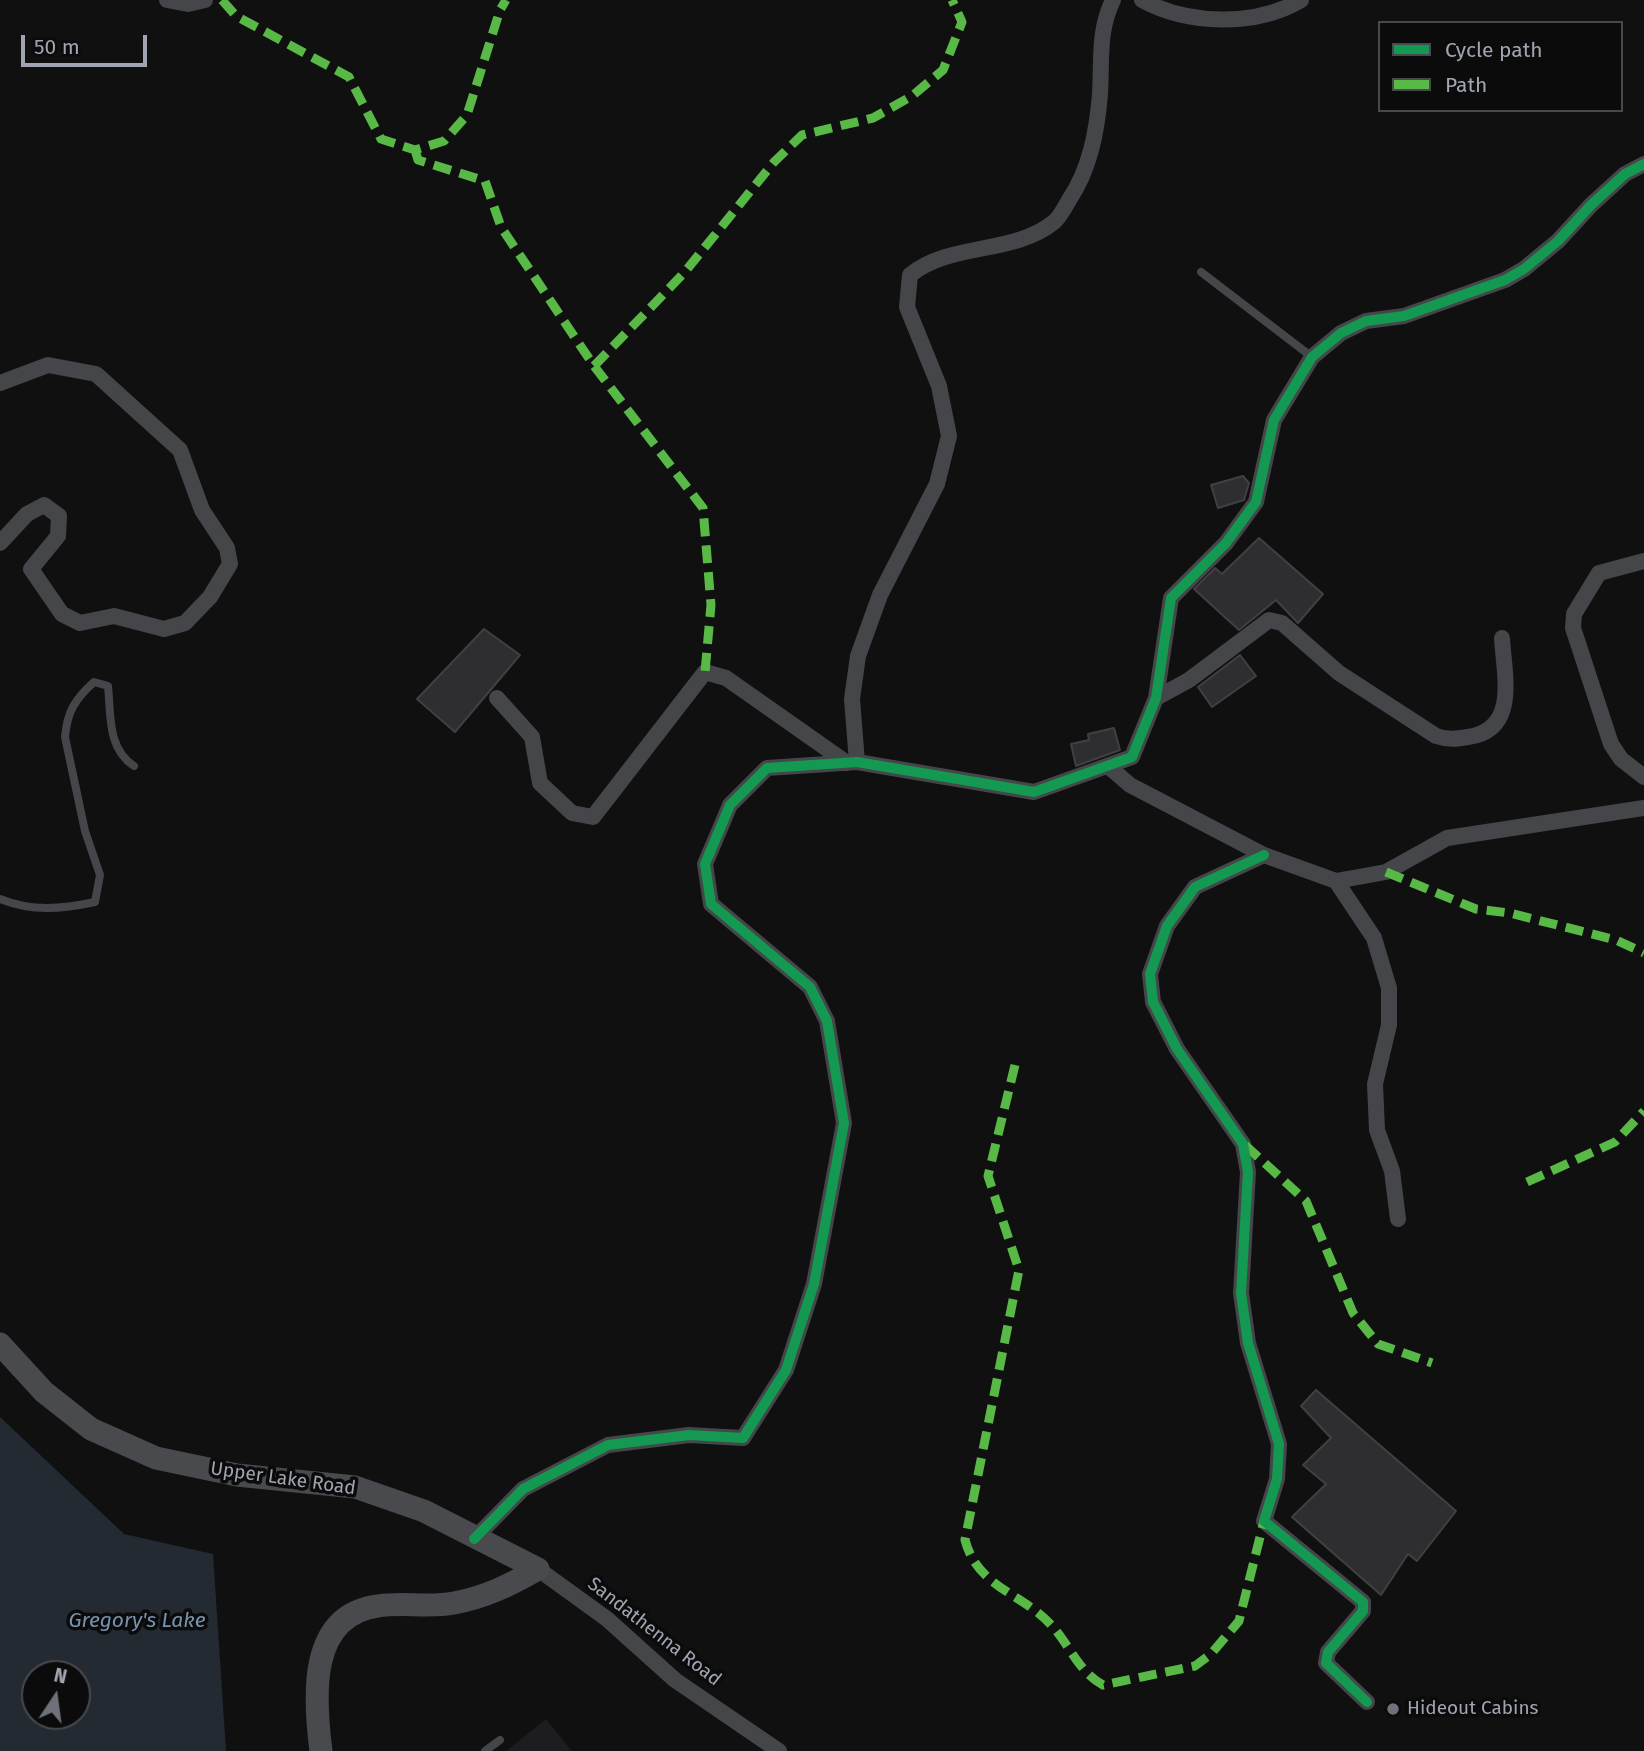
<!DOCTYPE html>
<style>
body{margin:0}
#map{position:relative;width:1644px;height:1751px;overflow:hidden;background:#101011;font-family:"Fira Sans",sans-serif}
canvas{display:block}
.legend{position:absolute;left:1378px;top:21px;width:245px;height:91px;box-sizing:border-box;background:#0b0b0c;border:2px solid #47494e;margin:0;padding:9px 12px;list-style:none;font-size:21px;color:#a1a5b2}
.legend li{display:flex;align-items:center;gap:14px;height:35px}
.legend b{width:35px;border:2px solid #47494e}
.north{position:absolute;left:21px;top:1660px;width:70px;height:70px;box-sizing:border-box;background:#0b0b0c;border:2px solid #47494e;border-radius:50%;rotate:13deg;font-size:19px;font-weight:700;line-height:28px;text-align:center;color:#a1a5b2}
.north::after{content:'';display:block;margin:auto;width:24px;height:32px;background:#6e717a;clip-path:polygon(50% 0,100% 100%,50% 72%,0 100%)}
.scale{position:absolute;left:21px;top:35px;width:126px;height:32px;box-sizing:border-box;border:4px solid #a1a5b2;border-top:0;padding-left:9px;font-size:21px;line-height:24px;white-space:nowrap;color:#a1a5b2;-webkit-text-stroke:5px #0b0b0c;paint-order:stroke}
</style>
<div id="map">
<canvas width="1644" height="1751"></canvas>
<ul class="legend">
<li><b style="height:9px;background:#139951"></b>Cycle path</li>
<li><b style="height:9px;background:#58b947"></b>Path</li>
</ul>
<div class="north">N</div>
<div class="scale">50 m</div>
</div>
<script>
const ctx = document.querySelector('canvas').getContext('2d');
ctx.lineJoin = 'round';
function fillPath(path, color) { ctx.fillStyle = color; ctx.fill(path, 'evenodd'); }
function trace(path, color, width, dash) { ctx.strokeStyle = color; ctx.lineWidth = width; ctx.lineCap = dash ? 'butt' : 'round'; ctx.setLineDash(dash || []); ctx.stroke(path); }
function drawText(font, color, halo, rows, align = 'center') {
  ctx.font = font + ' "Fira Sans",sans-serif'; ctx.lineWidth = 7; ctx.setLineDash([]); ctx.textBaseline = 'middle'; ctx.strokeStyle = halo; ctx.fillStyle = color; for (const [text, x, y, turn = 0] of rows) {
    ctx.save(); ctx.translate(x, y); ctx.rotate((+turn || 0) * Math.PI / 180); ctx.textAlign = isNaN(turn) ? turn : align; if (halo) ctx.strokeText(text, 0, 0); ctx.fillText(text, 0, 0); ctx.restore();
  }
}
fillPath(new Path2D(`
 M546,1719l26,32h-66z`), '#1d1d1f');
fillPath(new Path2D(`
 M0,1417l124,117 89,20 13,197h-226zM35,1674h42v42h-42z`), '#242a31');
const building = new Path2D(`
 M1243,476l6,7 -5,17 -26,8 -7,-23z
 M1259,538l64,56 -25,29 -22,-23 -37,30 -45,-41 21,-21 7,6z
 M484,629l36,26 -65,77 -38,-33z
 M1240,655l16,21 -44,31 -14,-20z
 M1114,728l6,22 -44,16 -5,-22 18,-4 -1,-6z
 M1316,1390l140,121 -39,50 -9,-7 -27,41 -89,-78 34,-33 -23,-19 28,-27 -30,-32z`);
fillPath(building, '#2e2e30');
trace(building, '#404044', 2);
trace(new Path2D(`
 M1201,272l111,85
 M0,899c32,13 62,10 95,3l5,-27 -15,-44 -20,-94c2,-25 10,-38 29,-55l14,4c3,29 -1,62 26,80
 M485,1751l15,-11`), '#454649', 8);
trace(new Path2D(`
 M167,0l21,4 17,-4
 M1142,0c46,25 113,27 159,0
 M0,383l48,-18 48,9 84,76 22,60 25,38 3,16 -20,33 -25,26 -21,6 -50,-13 -34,7 -18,-9 -31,-45 27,-33 1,-20 -15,-11 -17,9 -27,29
 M1644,561l-45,12 -25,41 -1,14 38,116 10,15 23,18
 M497,698l35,39 8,46 32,30 21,4 112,-145 21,6 121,85
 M1156,698l33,-18 80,-60 13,3 57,50 97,63c12,4 20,3 32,1 51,-7 36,-62 34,-99
 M857,762l-5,-63 6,-43 22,-61 57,-111 12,-48 -10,-50 -32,-79 3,-32c41,-33 103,-20 144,-53 6,-5 11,-15 15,-22 21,-31 28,-69 31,-106 2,-35 -2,-63 13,-94
 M1108,766l22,19 134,70 72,26 50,-9 61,-34 197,-30
 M1264,855l-69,32 -28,39 -17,48 3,28 24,47 66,95 5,28 -7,121 7,50 31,101 -2,35 -13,42 99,81v9l-35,41 -2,11 41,39
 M1336,881l38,57 15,50v37l-14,59 2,46 15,41 6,48
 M474,1539l49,-50 85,-44 81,-10 54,3 43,-68 28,-86 30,-161 -17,-102 -17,-34 -99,-83 -6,-40 25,-59 37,-37 90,-6 177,30 98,-35 24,-59 15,-100 55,-55 30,-41 18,-82 38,-63 29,-24 25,-12 38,-5 101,-36 19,-11 34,-28 33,-36 34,-31 19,-10
 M538,1569l69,50 68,61 104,71`), '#454649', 16);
trace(new Path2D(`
 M0,1344l44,48 47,37 65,29 81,17 118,12 69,24 114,58c-28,16 -52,28 -84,34 -25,5 -51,-1 -76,3 -70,9 -64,91 -57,145`), '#494a4d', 23);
trace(new Path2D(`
 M222,0l14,16 113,61 32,62 34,11 29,-9 23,-26 33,-105 6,-10
 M415,150l3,10 67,21 16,46 93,139 109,142 8,97 -6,67
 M594,366l90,-93 90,-111 28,-27 71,-17 39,-22 31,-26 19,-48 -10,-22
 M1386,872l90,37 34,4 106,27 28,13
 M1015,1065l-27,111 31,94 -54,270c13,49 59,53 88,87 17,19 26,45 50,58l92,-19 16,-12 28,-33 25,-100
 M1245,1145l61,56 47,112 25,31 54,19
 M1527,1182l88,-40 29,-31`), '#58b947', 9, [18, 9]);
trace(new Path2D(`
 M1264,855l-69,32 -28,39 -17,48 3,28 24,47 66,95 5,28 -7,121 7,50 31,101 -2,35 -13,42 99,81v9l-35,41 -2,11 41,39
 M474,1539l49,-50 85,-44 81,-10 54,3 43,-68 28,-86 30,-161 -17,-102 -17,-34 -99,-83 -6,-40 25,-59 37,-37 90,-6 177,30 98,-35 24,-59 15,-100 55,-55 30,-41 18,-82 38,-63 29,-24 25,-12 38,-5 101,-36 19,-11 34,-28 33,-36 34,-31 19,-10`), '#139951', 10);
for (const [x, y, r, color] of [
 [1393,1709,7,"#6e717a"]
]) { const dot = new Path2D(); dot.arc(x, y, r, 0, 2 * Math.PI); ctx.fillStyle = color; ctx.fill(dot); trace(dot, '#0b0b0c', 2.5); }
drawText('19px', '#a1a5b2', '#0b0b0c', [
 ["Upper Lake Road",283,1479,8],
 ["Sandathenna Road",654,1632,38]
]);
drawText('19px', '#a1a5b2', '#0b0b0c', [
 ["Hideout Cabins",1407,1709]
], 'left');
drawText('italic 21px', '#7791ae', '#0b0b0c', [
 ["Gregory's Lake",137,1621]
]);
</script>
